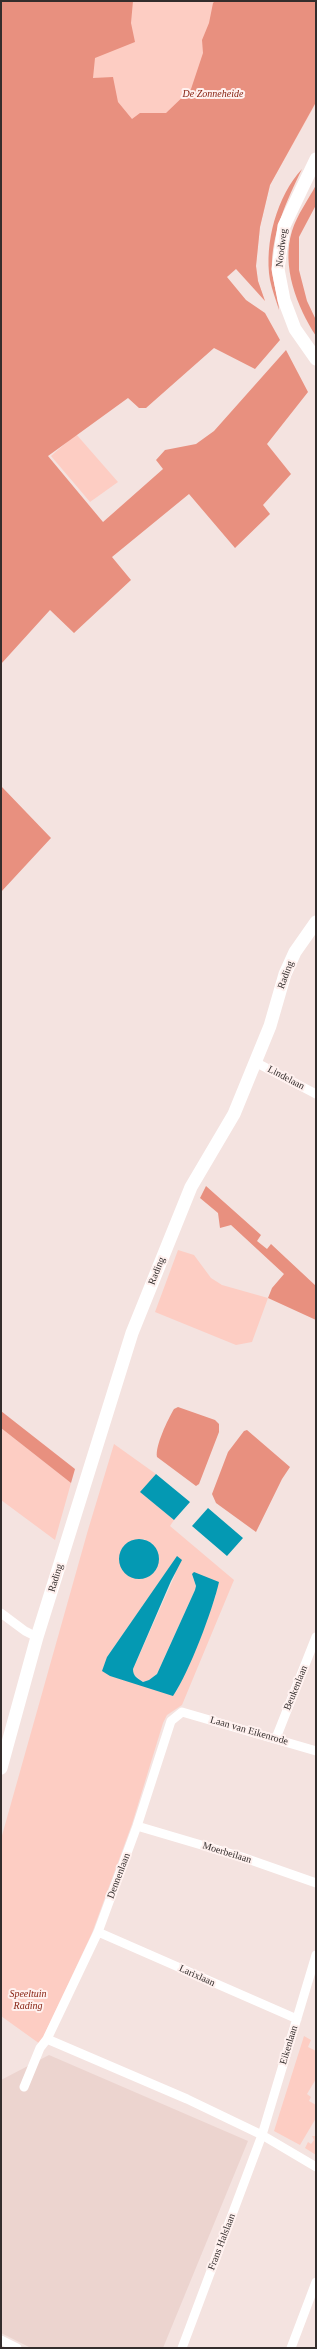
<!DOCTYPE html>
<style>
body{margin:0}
#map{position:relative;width:317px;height:2349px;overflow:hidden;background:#f4e3e0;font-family:Georgia,serif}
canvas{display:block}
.frame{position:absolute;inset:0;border:2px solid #332d2c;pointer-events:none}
</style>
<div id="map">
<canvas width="317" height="2349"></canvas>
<div class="frame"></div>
</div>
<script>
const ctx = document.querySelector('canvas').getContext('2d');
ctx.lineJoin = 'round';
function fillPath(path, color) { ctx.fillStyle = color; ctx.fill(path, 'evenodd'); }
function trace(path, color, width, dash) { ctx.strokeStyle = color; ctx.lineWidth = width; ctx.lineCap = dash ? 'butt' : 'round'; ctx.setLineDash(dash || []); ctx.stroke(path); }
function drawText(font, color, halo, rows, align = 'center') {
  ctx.font = font + ' Georgia,serif'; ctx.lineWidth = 4; ctx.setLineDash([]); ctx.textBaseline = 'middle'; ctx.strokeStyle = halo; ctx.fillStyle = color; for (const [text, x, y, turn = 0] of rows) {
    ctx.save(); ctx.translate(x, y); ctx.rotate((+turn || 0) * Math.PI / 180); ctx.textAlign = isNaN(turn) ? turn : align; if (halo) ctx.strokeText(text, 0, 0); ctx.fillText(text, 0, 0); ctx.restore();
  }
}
fillPath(new Path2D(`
 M49,2055l199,86 -85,207h-132l-30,-15v-253z`), '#ecd4cf');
fillPath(new Path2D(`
 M15,1h301v102l-46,82 -10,42 -4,39 2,15 7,20z
 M76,434l42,48 -28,20 -39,-46z
 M178,1250l16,5 17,23 11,7 46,13 -16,44 -16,3 -81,-33z
 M1,1428l70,55 -16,57 -54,-40z
 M114,1444l42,30 -15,18 33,28 -4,6 64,54 -52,125 -15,10 -4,8 -31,101 -40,109 -52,111 -39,-28v-177l87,-309zM144,1539l9,5 4,24 -3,4 -34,-18 5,-9zM177,1557l-2,18 -42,94v5l10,8 6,-2 8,-6 38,-84 1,-4 -4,-11 24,20 -22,58 -18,39 -66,-16 -3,-19z
 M304,2036l7,4 -3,7 8,4v28l-9,15 4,3 -2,4 7,4v13l-16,27 -26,-14z
 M312,2136h4v19l-11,-7 3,-6 3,2 3,-4z`), '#fdcdc3');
fillPath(new Path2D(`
 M1,1h132l-2,22 4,19 -40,16 -2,20 20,-1 5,25 14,17 8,-6h26l25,-24 12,-36 -1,-13 7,-17 4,-20 2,-2h101v101l-46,83 -10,42 -4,39 2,15 7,20 -29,-32 -9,8 19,23 19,13 15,27 -25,29 -41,-21 -68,60h-7l-11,-10 -80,58 55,66 60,-53 -7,-9 9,-10 31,-6 18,-13 72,-81 22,42 -41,52 24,30 -28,31 7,9 -35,34 -46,-54 -77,63 19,23 -57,53 -24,-23 -49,54z
 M302,169c-15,31 -31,65 -30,101 1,13 6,26 7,40 -3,-10 -7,-20 -9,-30 -6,-37 7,-84 32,-111z
 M316,185v20l-17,32v33l8,31 9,19v16c-19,-29 -35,-70 -24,-105 5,-16 16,-31 24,-46z
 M1,786l50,52 -50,54z
 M206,1186l55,49 -4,6 10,8 4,-5 45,42v34l-48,-22 4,-10 12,-14 -53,-49 -11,3 -2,-15 -18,-15z
 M178,1407l37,13 4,4v8l-20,52 -3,2 -39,-29c-2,-11 11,-38 17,-48z
 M1,1411l74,58 -4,14 -70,-55z
 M247,1430l43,37 -8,12 -26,53 -40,-29 -4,-9 16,-42 16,-21z`), '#e8907f');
fillPath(new Path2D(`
 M156,1474l34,28 -16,18 -34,-28z
 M208,1508l35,30 -16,18 -35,-30z
 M119 1559a20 20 0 1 1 40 0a20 20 0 1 1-40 0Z
 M177,1556l5,4 -11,21 -38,88c0,7 4,9 10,13l6,-2 8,-6 38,-84 1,-4 -4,-12 2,-2 25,10c-6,27 -30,91 -46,114l-63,-20 -8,-5 5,-14z`), '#0499b3');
trace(new Path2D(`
 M255,1062l61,32
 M1,1613l24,18 12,6
 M276,1738l40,-101
 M316,1751l-134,-39 -11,9 -34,105 -39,106 -51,107 140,60 75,36 54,32
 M137,1826l105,31 74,26
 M98,1932l199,87
 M24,2087l16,-39 7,-9
 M1,2340l16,8
 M182,2348l80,-213 54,-180
 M291,2348l25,-66`), '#fff', 9);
trace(new Path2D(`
 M316,159l-32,67 -6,43 6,31 11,29 21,30
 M1,1768l36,-131 95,-304 59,-146 43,-73 36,-88 15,-52 10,-22 21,-30`), '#fff', 13);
drawText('italic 10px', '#851e0d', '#fff1ef', [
 ["De Zonneheide",213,94],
 ["Speeltuin",28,1994],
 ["Rading",28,2006]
]);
drawText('10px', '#332d2c', '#fff1ef', [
 ["Noodweg",282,248,-83],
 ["Rading",286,975,-70],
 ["Lindelaan",286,1078,28],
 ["Rading",157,1271,-68],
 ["Rading",56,1578,-73],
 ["Beukenlaan",296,1688,-68],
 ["Laan van Eikenrode",249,1731,16],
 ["Moerbeilaan",227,1853,17],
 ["Dennenlaan",119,1876,-69],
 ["Larixlaan",197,1976,24],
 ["Eikenlaan",289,2045,-73],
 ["Frans Halslaan",222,2242,-69]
]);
</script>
